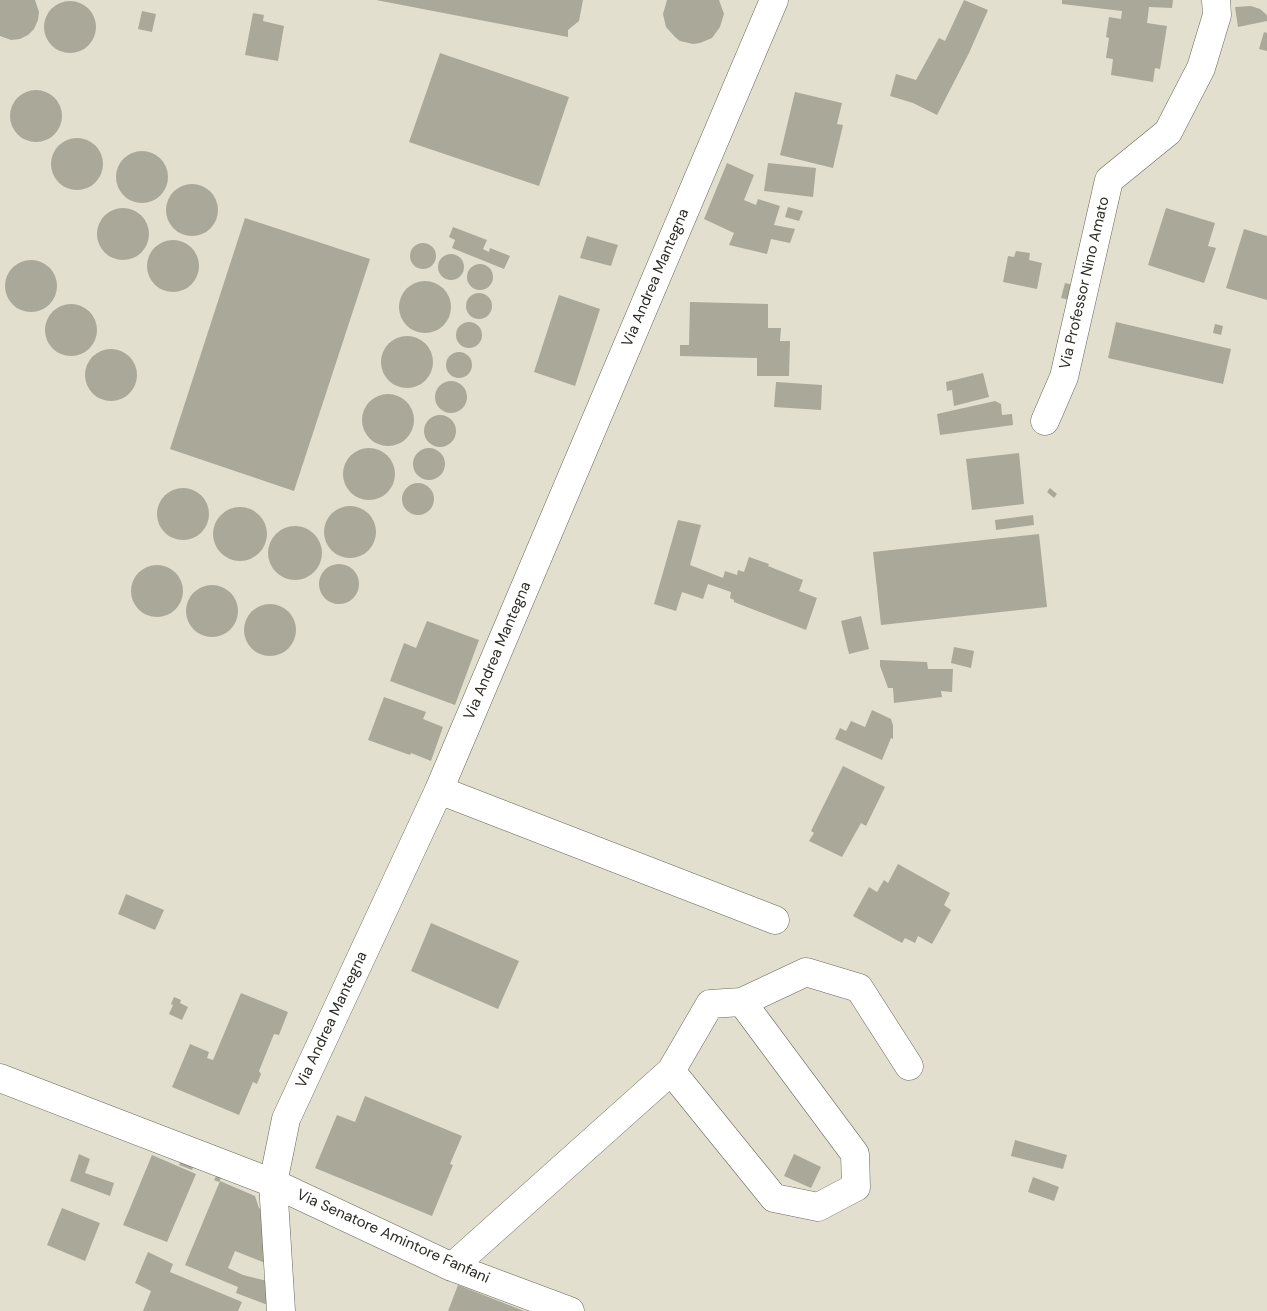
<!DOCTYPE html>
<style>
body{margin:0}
canvas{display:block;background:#e2dfcf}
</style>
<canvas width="1267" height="1311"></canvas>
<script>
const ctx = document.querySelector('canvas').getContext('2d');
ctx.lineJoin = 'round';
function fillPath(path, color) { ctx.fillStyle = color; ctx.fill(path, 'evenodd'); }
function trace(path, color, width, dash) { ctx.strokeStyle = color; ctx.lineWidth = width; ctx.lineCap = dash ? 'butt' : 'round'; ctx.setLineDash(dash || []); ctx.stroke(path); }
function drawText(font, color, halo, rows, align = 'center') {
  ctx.font = font + ' "DM Sans",sans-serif'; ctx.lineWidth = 4; ctx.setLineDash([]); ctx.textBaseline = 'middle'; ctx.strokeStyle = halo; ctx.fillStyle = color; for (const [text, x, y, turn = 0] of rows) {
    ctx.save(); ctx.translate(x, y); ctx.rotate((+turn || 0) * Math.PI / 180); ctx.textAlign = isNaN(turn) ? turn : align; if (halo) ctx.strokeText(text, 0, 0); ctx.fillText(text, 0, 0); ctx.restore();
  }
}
fillPath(new Path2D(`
 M0,0h35l4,12 -1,8 -4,9 -6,6 -8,4 -9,1 -11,-4z
 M376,0h207l-4,21 -11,9v7z
 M667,0h52l5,14 -4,13 -8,11 -12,5 -7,1 -13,-3 -5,-4 -9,-10 -3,-13z
 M964,0l24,10 -19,43 -32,62 -24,-12 -23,-7 6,-22 20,6 23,-42 6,3z
 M1062,0h111l-1,8 -23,-1 -2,16 20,3 -7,43 -5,-1 -2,14 -42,-7 2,-16 -7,-1 3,-20 -3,-1 3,-20 12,2 1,-8 -60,-7z
 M44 27a26 26 0 1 1 52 0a26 26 0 1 1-52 0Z
 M1251,6l9,3 7,6v6l-29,6 -3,-20z
 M142,11l14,3 -4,18 -14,-3z
 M253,13l11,2 -1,6 21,5 -6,35 -33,-6z
 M1264,32l3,1v18l-8,-2z
 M440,53l129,44 -30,89 -130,-44z
 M10 116a26 26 0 1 1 52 0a26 26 0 1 1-52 0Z
 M795,92l47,11 -5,21 6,1 -10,43 -53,-13z
 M51 164a26 26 0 1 1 52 0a26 26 0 1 1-52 0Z
 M116 177a26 26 0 1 1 52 0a26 26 0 1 1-52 0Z
 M727,163l27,12 -10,25 12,5 2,-6 22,7 -6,19 21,4 -5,14 -19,-4 -4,15 -38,-9 5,-12 -30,-14z
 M768,163l48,5 -3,29 -49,-6z
 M166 210a26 26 0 1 1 52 0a26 26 0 1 1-52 0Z
 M788,207l15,4 -4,10 -14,-4z
 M97 234a26 26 0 1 1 52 0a26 26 0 1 1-52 0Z
 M1166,208l49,15 -7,23 8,2 -12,35 -56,-18z
 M245,218l125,41 -76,232 -124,-42z
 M453,227l34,13 -4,9 6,3 1,-4 20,8 -6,13 -52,-21 3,-8 -6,-3z
 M1244,229l23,7v64l-41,-12z
 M587,236l31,9 -7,21 -31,-8z
 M147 266a26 26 0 1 1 52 0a26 26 0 1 1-52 0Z
 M410 256a13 13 0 1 1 26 0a13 13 0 1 1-26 0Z
 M1016,251l14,2 -1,7 13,3 -5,26 -34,-7 5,-26 6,1z
 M438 267a13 13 0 1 1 26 0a13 13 0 1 1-26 0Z
 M5 286a26 26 0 1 1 52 0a26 26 0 1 1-52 0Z
 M467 277a13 13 0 1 1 26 0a13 13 0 1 1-26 0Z
 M399 307a26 26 0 1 1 52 0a26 26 0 1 1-52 0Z
 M1065,283l17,4 -4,15 -17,-4z
 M466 306a13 13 0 1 1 26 0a13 13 0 1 1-26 0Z
 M559,295l41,14 -25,77 -41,-14z
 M690,302l78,2v24h13l-1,13h10l-1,35h-32v-18l-77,-2v-11h9z
 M45 330a26 26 0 1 1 52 0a26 26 0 1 1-52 0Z
 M1116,322l115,27 -8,35 -115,-26z
 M456 335a13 13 0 1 1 26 0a13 13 0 1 1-26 0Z
 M1215,324l8,2 -2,9 -8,-2z
 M381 362a26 26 0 1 1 52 0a26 26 0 1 1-52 0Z
 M85 375a26 26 0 1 1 52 0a26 26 0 1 1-52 0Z
 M446 365a13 13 0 1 1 26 0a13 13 0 1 1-26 0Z
 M983,373l6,24 -35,9 -2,-16 -5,1 -1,-9z
 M435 397a16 16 0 1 1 32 0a16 16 0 1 1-32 0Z
 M776,382l46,3 -1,25 -47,-3z
 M362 420a26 26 0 1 1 52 0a26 26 0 1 1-52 0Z
 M995,401l6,3 1,11 10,-1 1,11 -73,10 -3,-21z
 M424 431a16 16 0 1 1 32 0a16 16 0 1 1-32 0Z
 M343 474a26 26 0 1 1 52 0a26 26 0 1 1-52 0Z
 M413 464a16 16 0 1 1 32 0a16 16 0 1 1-32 0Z
 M1019,453l5,51 -52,6 -6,-51z
 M402 499a16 16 0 1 1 32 0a16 16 0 1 1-32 0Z
 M157 514a26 26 0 1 1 52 0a26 26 0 1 1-52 0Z
 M1050,488l7,6 -3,4 -7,-6z
 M324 532a26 26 0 1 1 52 0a26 26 0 1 1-52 0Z
 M213 534a27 27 0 1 1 54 0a27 27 0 1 1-54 0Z
 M1033,515l1,10 -38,5 -1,-10z
 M678,520l23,5 -11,40 33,13 2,-7 12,4 1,-5 6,2 5,-15 20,7 -1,2 35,14 -4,11 18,7 -11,32 -72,-28v-2l-4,-2 1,-6 -23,-8 -5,15 -21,-7 -6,19 -22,-7z
 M268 553a27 27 0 1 1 54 0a27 27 0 1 1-54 0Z
 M1039,534l8,73 -166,18 -8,-73z
 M319 584a20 20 0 1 1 40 0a20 20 0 1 1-40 0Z
 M131 591a26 26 0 1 1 52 0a26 26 0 1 1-52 0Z
 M186 611a26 26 0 1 1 52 0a26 26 0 1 1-52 0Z
 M244 630a26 26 0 1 1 52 0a26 26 0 1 1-52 0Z
 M861,616l8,33 -20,5 -8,-33z
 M427,621l52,19 -24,65 -65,-24 14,-38 12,5z
 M954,647l20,4 -3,17 -20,-5z
 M880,660l47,2 1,7h25l-1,23 -11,-1 1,6 -48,6 -1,-15h-5l-8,-22z
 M384,697l42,15 -3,7 20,8 -12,34 -20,-8 -1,2 -42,-15z
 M872,710l19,9 2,6v14l-2,-1 -9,22 -47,-21 5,-11 6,3 5,-10 14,6z
 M843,766l42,21 -19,39 -5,-3 -19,34 -33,-16 5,-8 -3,-2z
 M898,864l52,29 -6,12 7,5 -19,34 -14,-8 -3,7 -10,-5 -3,5 -49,-27 16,-29 8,5 7,-12 4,3z
 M126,894l38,16 -9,20 -37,-16z
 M431,923l88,38 -21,48 -87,-38z
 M241,993l47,19 -9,23 -5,-1 -15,37 2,3 -4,10 -4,-2 -14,33 -67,-28 18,-43 19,8 -2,6 6,2z
 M174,997l7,3 -1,3 8,4 -6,13 -13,-6 4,-9 -2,-1z
 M365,1096l97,40 -12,28 3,1 -21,51 -117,-48 22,-53 18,7z
 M1015,1140l52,15 -4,14 -52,-13z
 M184,1153l13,5 -5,12 -13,-5z
 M79,1154l11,5 -5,14 29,10 -4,13 -40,-15z
 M794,1154l27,13 -10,21 -27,-12z
 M152,1155l44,19 -29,68 -44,-17z
 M218,1173l4,3 -3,6 -5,-2z
 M1033,1177l26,10 -5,14 -26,-9z
 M220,1181l35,15 4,12 9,8 5,50 -38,-15 -7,17 15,7 28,7 2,25 -37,-14 2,-6 -53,-22z
 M62,1208l38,15 -15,38 -38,-16z
 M148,1252l25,12 -3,8 72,30 -4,9h-95l8,-20 -16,-8z
 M458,1285l66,26h-76z`), '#aaa899');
const minor = new Path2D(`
 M1045,421l19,-44 45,-197 59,-48 33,-64 16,-53 -1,-15
 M439,790l336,130
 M671,1071l39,-67 32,-2 64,-30 53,16 50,78
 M0,1078l273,105 179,84 118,44
 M452,1267l219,-196 103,127 44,9 38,-20 -1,-33 -113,-152
 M281,1311l-8,-128 13,-64 153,-329 335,-790`);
trace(minor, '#6a685a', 29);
trace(minor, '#fff', 28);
drawText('15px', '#2b2a24', '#fff', [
 ["Via Andrea Mantegna",656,278,-67],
 ["Via Professor Nino Amato",1085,283,-77],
 ["Via Andrea Mantegna",498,651,-67],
 ["Via Andrea Mantegna",332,1020,-65],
 ["Via Senatore Amintore Fanfani",393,1237,24]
]);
</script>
